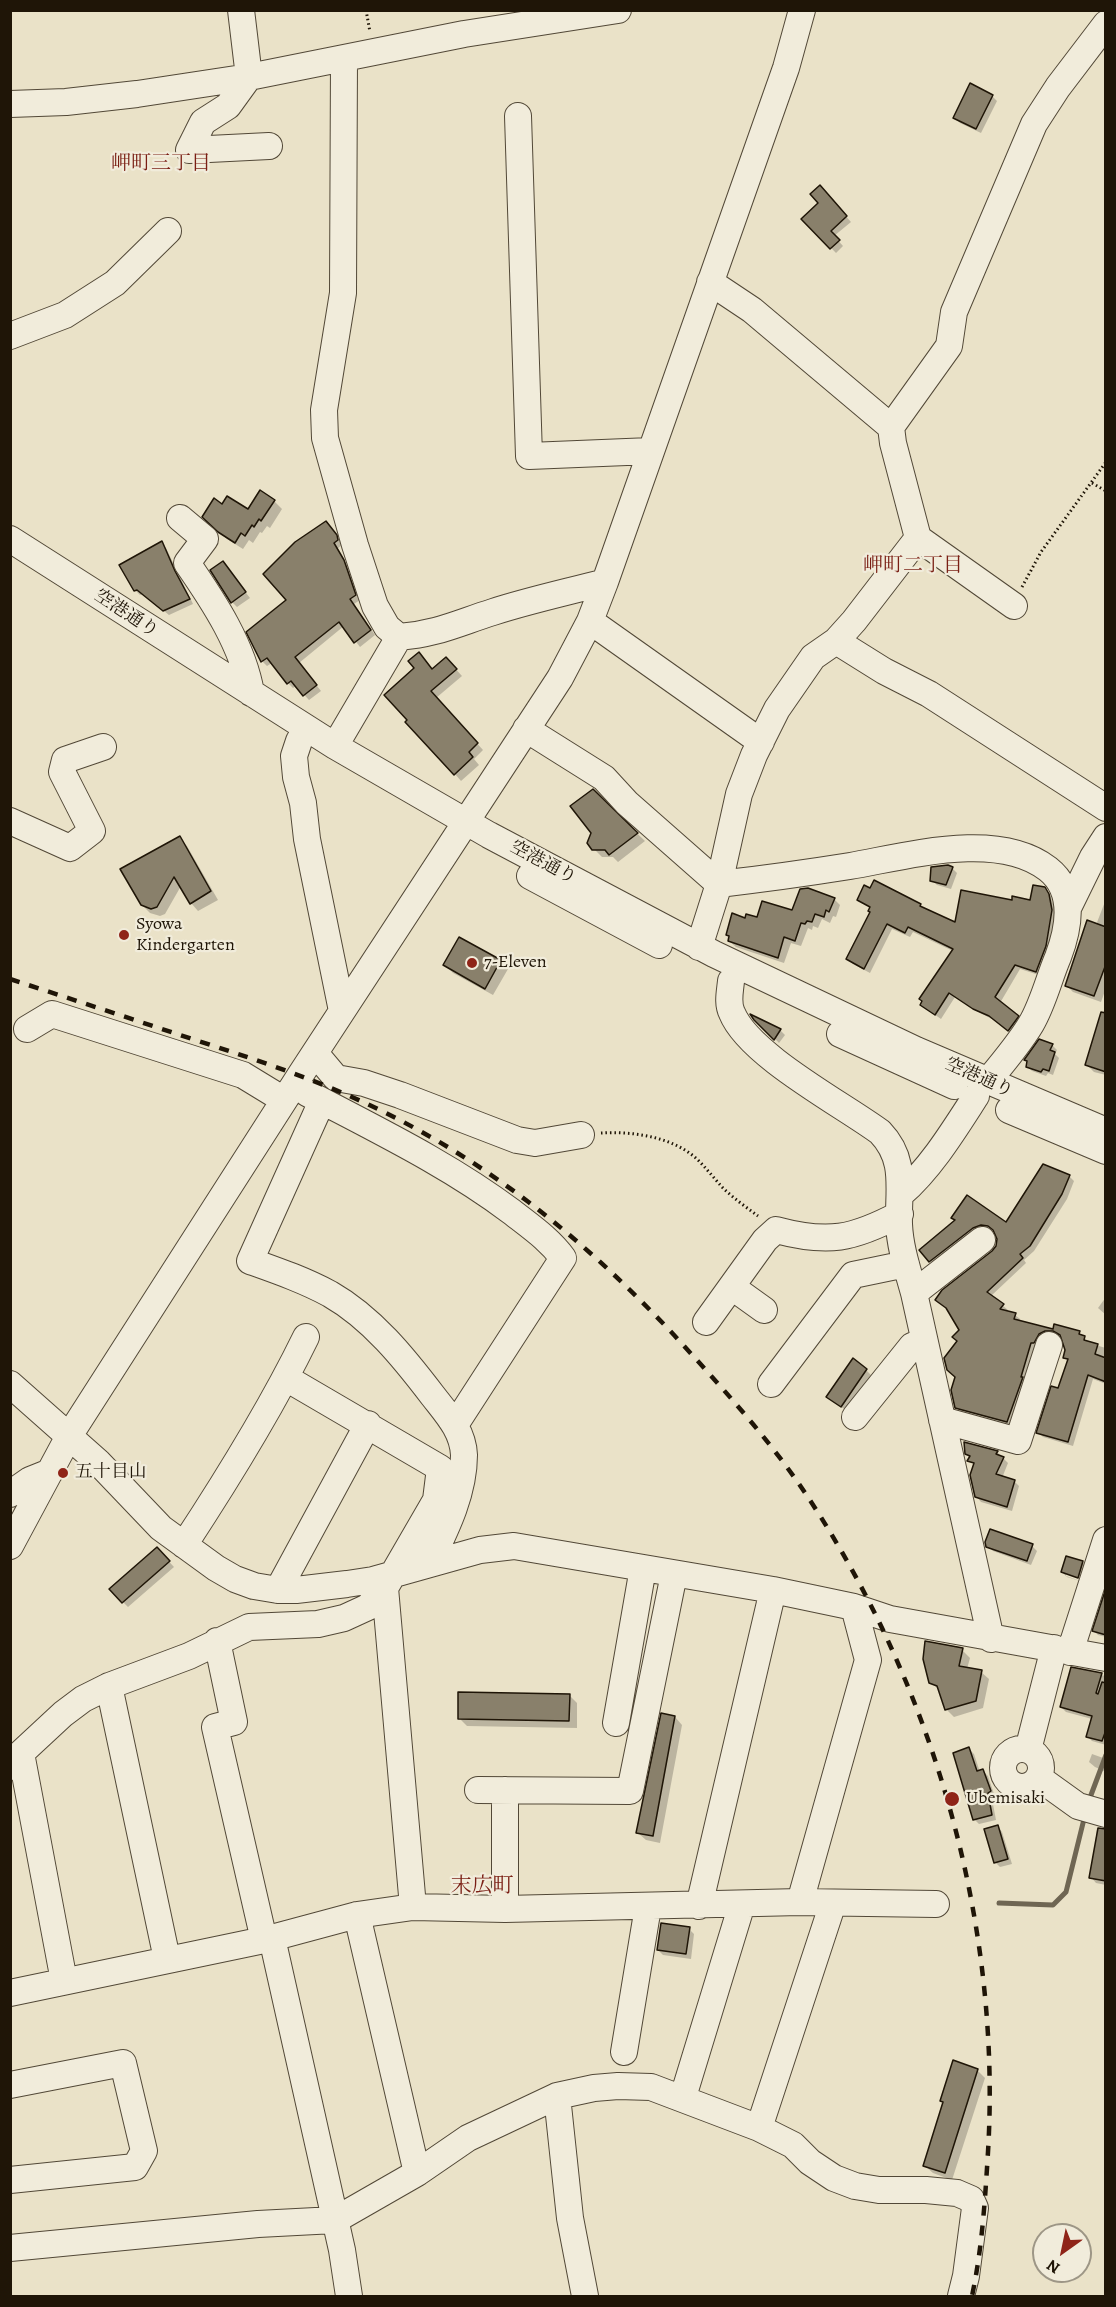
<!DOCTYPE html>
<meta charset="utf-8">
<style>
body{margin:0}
#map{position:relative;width:1116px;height:2307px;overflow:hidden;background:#eae2c8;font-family:Alegreya,serif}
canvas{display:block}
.frame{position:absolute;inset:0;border:12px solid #1f1507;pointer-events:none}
.north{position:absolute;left:1032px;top:2223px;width:60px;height:60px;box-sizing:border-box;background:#f1ecdb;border:2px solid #9d9686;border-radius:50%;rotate:213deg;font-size:16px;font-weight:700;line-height:24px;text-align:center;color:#1f1507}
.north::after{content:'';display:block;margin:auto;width:21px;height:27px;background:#8f2418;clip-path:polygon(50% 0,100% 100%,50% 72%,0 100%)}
</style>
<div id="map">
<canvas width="1116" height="2307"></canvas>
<div class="frame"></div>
<div class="north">N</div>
</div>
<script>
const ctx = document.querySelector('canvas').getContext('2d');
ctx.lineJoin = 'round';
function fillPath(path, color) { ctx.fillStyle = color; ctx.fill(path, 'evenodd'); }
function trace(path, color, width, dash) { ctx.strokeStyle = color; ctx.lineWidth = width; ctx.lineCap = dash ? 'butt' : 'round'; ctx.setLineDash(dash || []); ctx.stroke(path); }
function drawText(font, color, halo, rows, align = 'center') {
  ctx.font = font + ' Alegreya,"Noto Serif JP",serif'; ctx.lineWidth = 4.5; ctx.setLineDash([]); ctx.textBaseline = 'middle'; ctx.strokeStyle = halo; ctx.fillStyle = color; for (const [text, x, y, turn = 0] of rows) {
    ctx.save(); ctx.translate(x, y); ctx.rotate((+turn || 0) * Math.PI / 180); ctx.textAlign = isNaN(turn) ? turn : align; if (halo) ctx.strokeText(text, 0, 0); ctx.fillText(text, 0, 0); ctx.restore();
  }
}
fillPath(new Path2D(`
 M992,96l5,5 -16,32 -21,-10 -5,-5z
 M824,192l27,30 -17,14 9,10 -7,7 -33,-34 17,-16z
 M274,501l8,8 -12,19 -3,-2 -5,7 -2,-1 -7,11 -4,-3 -6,9 -16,-10 -23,-23 18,-10 27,5z
 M326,522l15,19 1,4 -5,4 11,17 12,34 -6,4 21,31 -15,12 -16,-21 -45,37 22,28 -12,9 -13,-14 -3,2 -5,-5 -16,-20 -5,3 -5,-5 26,-61z
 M161,543l5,5 27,56 -24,11 -26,-21 -3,1 -5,-5z
 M223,563l27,35 -13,9 -5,-5z
 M452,665l10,11 -26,22 47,52 -9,9 5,6 -18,16 -6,-7 -38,-105 16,1z
 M593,791l52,50 -27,21 -5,-5h-11l-8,-8z
 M179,838l8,8 31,54 -20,11 -7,-8 -10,-17 -16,28 -5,2 -10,-3 -8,-8z
 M952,868l5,5 -6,16 -14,-4 -5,-5z
 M1044,888l6,6 7,22 -15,60 -22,-7 -20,34 23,19 -9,13 -18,-14 -16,-8 -25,-16 -14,22 -20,-14 32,-54 -40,-19 -3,5 -18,-8 -22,44 -17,-9 -5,-5 24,-46 -1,-5 -12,-9 61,7 4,4 32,15 57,-23h18z
 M834,899l6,6 -4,12 -3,-1 -3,7 -8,-4 -4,9 -5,-2 -1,4 -4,-2 -7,18 -10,-3 -7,20 -48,-16 -7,-6 1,-3 -3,-3 19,-15 47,-8z
 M1106,899v89l-5,14 -28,-10 -7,-7 30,-60z
 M500,962l8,7 -15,26 -40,-22 -8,-8z
 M1106,1004v71l-12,-3 -7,-7z
 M757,1019l23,11 5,5 -6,8z
 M1052,1045l5,5 -2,4 4,4 -6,17 -5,-2 -2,3 -14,-5 -5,-5 2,-3 -3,-3z
 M1069,1176l5,5 -7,18 -33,52 -10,9 2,3 -35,33 17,14 -2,2 9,3 5,4 -1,3 35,9 25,2 9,10 18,5v36l-13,-5 -20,67 -30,-9 -5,-5 21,-42 10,-28 -5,-5 3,-7 -5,-14 -3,-1h-8l-39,91 -51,-14 -5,-5 5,-77 -11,-20 -13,-10 56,-48 5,-6v-9l-4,-6 -9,-2 -50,37 -14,-16 35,-29 51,3z
 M1106,1297v18l-8,-7z
 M866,1370l5,5 -24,36 -14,-10z
 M997,1452l11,11 -6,15 12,3 5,5 -7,25 -31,-9 -5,-6 -2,-31 -7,-11z
 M987,1546h45l5,5 -6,14 -38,-14z
 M162,1554l12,13 -46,40 -5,-5z
 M1067,1558l16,4 5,5 -4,11 -18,-5v3l17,6 -16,-5 -5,-5z
 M1106,1595v42l-8,-2 -4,-4z
 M962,1650l8,8 -3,11 14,3 8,7 -6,29 -29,9 -7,-7 -7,-19 -9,-9z
 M1072,1669l34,7v69l-14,-4 -5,-5 5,-17 -26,-7 -5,-5z
 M569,1695l8,8v25l-110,-2 -8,-8z
 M675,1717l7,8 -22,118 -14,-3 -8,-7z
 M969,1749l5,5 6,18 3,-1 5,5 7,21 -3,2 4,21 -17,4 -5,-5z
 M1092,1754l14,5v13l-11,-5 -6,-5z
 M998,1827l4,5 10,32 -12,3 -5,-5z
 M1097,1828l9,2v55l-10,-2 -5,-6z
 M689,1929l5,5 -3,25 -28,-4 -5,-5z
 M977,2070l8,8 -33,102 -19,-7 -8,-7 19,-62 -3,-4z`), '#0003');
trace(new Path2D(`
 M1088,1803l18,-48
 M999,1903l54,2 13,-13 19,-77`), '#6f6653', 5);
const building = new Path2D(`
 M970,83l23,12 -17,34 -23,-11z
 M820,185l27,31 -16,15 9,9 -10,9 -29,-30 17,-16 -8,-9z
 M260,490l15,10 -14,21 -2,-2 -5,8 -2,-2 -7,11 -4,-3 -6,10 -17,-11 -16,-15 12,-19 8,6 5,-8 21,13z
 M326,521l11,14 1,5 -4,3 10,17 12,35 -6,4 21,31 -17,13 -15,-21 -44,35 22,28 -14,11 -12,-15 -4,3 -20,-26 -6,4 -15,-30 40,-32 -23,-26 32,-32z
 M162,541l13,30 15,28 -27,12 -26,-21 -3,1 -15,-26z
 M223,561l23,31 -15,11 -21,-33z
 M419,652l13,17 14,-12 11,12 -26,22 47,52 -9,9 4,5 -19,18 -49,-53 2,-2 -23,-25 30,-27 -6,-7z
 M593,789l45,44 -29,22 -4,-5h-13l-5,-7 4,-10 -21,-27z
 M180,836l31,55 -21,13 -16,-27 -17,30 -6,2 -10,-4 -21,-36z
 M948,865l5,2 -7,18 -16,-4 1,-14z
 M874,880l47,24 -1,2 35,16 6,-32 51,10v-4l18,4 3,-15 12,2 4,7 3,16 -6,36 -10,26 -21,-7 -20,32 24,19 -11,15 -19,-15 -16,-7 -24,-16 -14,22 -15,-10 2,-4 -3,-2 34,-50 -45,-22 -3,6 -18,-9 -23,45 -18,-10 24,-47 -2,-1 2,-4 -13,-7 7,-15 6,3z
 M808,888l27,10 -6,14 -3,-2 -2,7 -9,-3 -3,8 -5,-1 -2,3 -4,-1 -6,18 -11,-4 -6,21 -50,-17 1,-5 -3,-1 6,-22 13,5 1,-4 11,3 5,-16 30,9 8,-21z
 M1087,920l19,7v37l-12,32 -29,-10z
 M459,937l42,23 -16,29 -42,-24z
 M1101,1012l5,1v59l-21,-7z
 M750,1014l31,15 -7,11 -20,-20z
 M1039,1039l14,5 -3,6 5,2 -6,19 -6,-2 -2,3 -15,-5 1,-6 -3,-1z
 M1043,1164l27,11 -8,19 -32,52 -10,8 3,4 -36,34 17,12 -4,5 16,4 -2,6 39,10 1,-5 26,7 -1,3 6,2 -1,4 14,4 -3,10 11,4v24l-18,-7 -20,67 -32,-9 15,-47 7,2 10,-29 -5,-1 2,-8 -5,-15 -7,-4h-8l-6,3 -5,9h-3l-10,34h2l-16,45 -52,-14 -4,-18 4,-13 -8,-7 -3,-12 13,-17 -5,-4 7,-7 -13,-22 -11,-8 7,-10 50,-39 4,-5 1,-7 -4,-9 -5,-4 -7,-1 -8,3 -44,34 -10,-12 36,-30 -4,-2 16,-23 39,27z
 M853,1358l14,11 -26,38 -15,-10z
 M964,1442l34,9 -2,3 8,3 -8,17 19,6 -8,27 -32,-10 -5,-22 4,-12 -7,-2 3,-5 -5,-2z
 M990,1529l43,15 -6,17 -41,-14 -1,-5z
 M157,1547l13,14 -48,42 -13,-14z
 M1066,1556l17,5 -5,17 -17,-6z
 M1105,1591h1v44l-14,-4z
 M925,1641l38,7 -4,18 23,4 -6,31 -31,9 -8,-24 -8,-3 -6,-24z
 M1071,1667l31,6 -6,20 2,1 4,-12 4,1v47l-4,11 -16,-4 6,-21 -32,-9z
 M458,1692l112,2 -1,27 -111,-2z
 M661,1713l14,3 -22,120 -17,-3z
 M969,1747l8,24 6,-2 8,22 -3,2 4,22 -19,5 -20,-67z
 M998,1825l10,34 -14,4 -10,-34z
 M1098,1828l8,1v52l-17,-3z
 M661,1923l29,4 -4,27 -29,-4z
 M953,2060l25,9 -33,104 -22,-7 20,-64 -3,-1z`);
fillPath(building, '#89806b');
trace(building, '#1f1507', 1.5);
const minor = new Path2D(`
 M241,10l8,67 -21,29 -25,16 -14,28 80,-4
 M344,59l-1,234 -19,117 1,28 30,107 20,61 12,21 12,10c38,-3 59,-14 94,-25 37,-12 75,-20 112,-30
 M10,104l56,-2 71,-8 112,-17 215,-43 154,-24
 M518,116l11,340 122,-5
 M710,282l42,28 139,117
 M10,336l55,-21 50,-32 53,-52
 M180,518l25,21 -18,24c27,39 56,83 64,130
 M10,539l325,207 154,89 225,119 202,96 190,81
 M1014,606l-96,-68 -25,-95 -2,-16 58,-81 5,-34 80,-188 24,-37 48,-63
 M590,621l171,121
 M836,641l48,30 45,23 177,114
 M526,729l78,49 23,25 92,81c44,-5 87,-11 131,-18 58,-10 148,-36 198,3 28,22 21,59 10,88 -9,21 -15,47 -27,67 -12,20 -29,40 -44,58
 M299,741l-5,15 2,21 7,26 4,36 35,172
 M335,746l64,-109
 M10,821l60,27 22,-17 -30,-59 3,-12 38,-13
 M530,876l129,69
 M1068,908l25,-51 13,-20
 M699,947l20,-63 20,-90 15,-39 23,-46 36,-52 23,-16 18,-20 64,-83
 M731,981c-1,11 -4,22 1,32 17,42 110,91 148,119 27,28 18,57 19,92 1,24 9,47 15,69l77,346
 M27,1029l25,-15 191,61 41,25
 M840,1034l114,52
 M315,1053l21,25 28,5 36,12 117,45 18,3 46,-8
 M307,1093c70,37 141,71 205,119 19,15 37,27 51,46l-108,167
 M322,1101l-72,160c28,10 54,19 80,33 42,24 74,64 103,102 14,18 30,35 31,59 0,38 -18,74 -34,107
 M1009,1110l97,41
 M901,1194c30,-26 53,-64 75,-98
 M732,1287l32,23
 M914,1293l68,-53
 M706,1322l59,-82 11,-10c52,14 77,9 124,-16
 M10,1384l88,78 63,66 55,40 19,11 19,7 24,4h18l51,-6 26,-4 107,-30 34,-4 259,44 81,17 36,12 216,39
 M771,1384l82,-109 53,-11
 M855,1417l57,-71 12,-5
 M942,1420l76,21 31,-96
 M10,1494l20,-14 20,-8
 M184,1545c44,-67 87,-136 122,-208
 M10,1546l59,-110 232,-362 259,-396 30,-57 15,-39 181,-514 16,-58
 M385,1588l28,319
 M278,1590l90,-166
 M217,1641l17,81 -19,5 49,213
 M1070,1652l36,-112
 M109,1686l58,273
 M616,1723l27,-155
 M1003 1768a19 19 0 1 1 38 0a19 19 0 1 1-38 0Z
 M1028,1750l26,-102
 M21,1753l43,228
 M10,1767l11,-14 42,-39 20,-15 26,-13 80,-30 60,-29 69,-3 26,-6 24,-11 17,-19 51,-88 4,-32 -154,-90
 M1039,1778l39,28 28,8
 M478,1790l152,1 44,-217
 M800,1902l68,-242 -14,-53
 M699,1906l74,-316
 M505,1909v-119
 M357,1915l60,258
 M272,1938l70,312 7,46
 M10,1993l254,-53 93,-25 56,-8 92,2 295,-7 136,2
 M624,2052l24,-145
 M10,2085l113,-22 21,88 -9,16 -125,13
 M557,2096l13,122 15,78
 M683,2097l59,-193
 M759,2128l74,-225
 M10,2248l248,-24 77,-4 82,-47 51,-35 89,-42 37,-8 24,-2 33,1 108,41 34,17 17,17 24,16 21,8 24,4h47l31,3 14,6 4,9 -9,68 -5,20`);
trace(minor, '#524837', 28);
trace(new Path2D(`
 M366,10l4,22
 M1092,483l14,8
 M1022,587l19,-35 65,-90
 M601,1133c32,-2 72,4 96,26 9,9 17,19 25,28 11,11 24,20 36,29`), '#1f1507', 3, [1.5, 3]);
trace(minor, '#f1ecdb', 26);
trace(new Path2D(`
 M10,979c61,20 122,40 182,60 81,26 153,50 228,92 96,53 179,124 254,204 43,47 86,94 123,146 133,193 205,436 191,671 -3,49 -6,97 -16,144`), '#1f1507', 4.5, [10, 10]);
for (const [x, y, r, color] of [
 [124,935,6,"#8f2418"],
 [472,963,6,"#8f2418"],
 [63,1473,6,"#8f2418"],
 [952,1799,8,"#8f2418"]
]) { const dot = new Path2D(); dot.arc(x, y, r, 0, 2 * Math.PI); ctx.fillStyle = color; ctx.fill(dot); trace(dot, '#f1ecdb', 2); }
drawText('18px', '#1f1507', '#f1ecdb', [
 ["空港通り",126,614,33],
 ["空港通り",543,863,28],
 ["空港通り",979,1078,24]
]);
drawText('18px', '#1f1507', '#f1ecdb', [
 ["Syowa",136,925],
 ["Kindergarten",136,946],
 ["7-Eleven",484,963],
 ["五十目山",75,1473],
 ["Ubemisaki",966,1799]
], 'left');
drawText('20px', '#7a1f14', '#f1ecdb', [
 ["岬町三丁目",161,164],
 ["岬町二丁目",913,566]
]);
drawText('21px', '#7a1f14', '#f1ecdb', [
 ["末広町",482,1887]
]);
</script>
